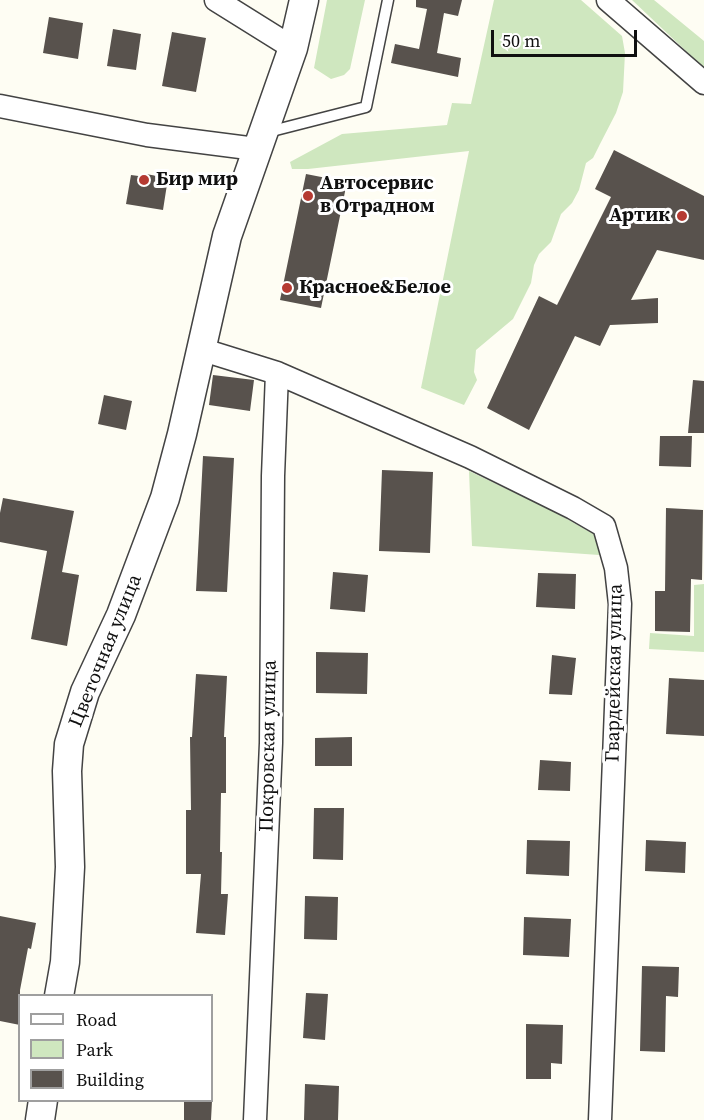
<!DOCTYPE html>
<meta charset="utf-8">
<style>
body{margin:0}
#map{position:relative;width:704px;height:1120px;overflow:hidden;background:#fefdf3;font-family:"Source Serif 4",serif}
canvas{display:block}
.legend{position:absolute;left:18px;top:994px;width:195px;height:108px;box-sizing:border-box;background:#fff;border:2px solid #9f9f9f;margin:0;padding:8px 10px;list-style:none;font-size:18px;color:#101010}
.legend li{display:flex;align-items:center;gap:12px;height:30px}
.legend b{width:30px;border:2px solid #9f9f9f}
.scale{position:absolute;left:491px;top:30px;width:146px;height:27px;box-sizing:border-box;border:3px solid #101010;border-top:0;padding-left:8px;font-size:18px;line-height:21px;white-space:nowrap;color:#101010;-webkit-text-stroke:4px #fff;paint-order:stroke}
</style>
<div id="map">
<canvas width="704" height="1120"></canvas>
<ul class="legend">
<li><b style="height:8px;background:#fff"></b>Road</li>
<li><b style="height:16px;background:#cfe7bf"></b>Park</li>
<li><b style="height:16px;background:#58524d"></b>Building</li>
</ul>
<div class="scale">50 m</div>
</div>
<script>
const ctx = document.querySelector('canvas').getContext('2d');
ctx.lineJoin = 'round';
function fillPath(path, color) { ctx.fillStyle = color; ctx.fill(path, 'evenodd'); }
function trace(path, color, width, dash) { ctx.strokeStyle = color; ctx.lineWidth = width; ctx.lineCap = dash ? 'butt' : 'round'; ctx.setLineDash(dash || []); ctx.stroke(path); }
function drawText(font, color, halo, rows, align = 'center') {
  ctx.font = font + ' "Source Serif 4",serif'; ctx.lineWidth = 6; ctx.setLineDash([]); ctx.textBaseline = 'middle'; ctx.strokeStyle = halo; ctx.fillStyle = color; for (const [text, x, y, turn = 0] of rows) {
    ctx.save(); ctx.translate(x, y); ctx.rotate((+turn || 0) * Math.PI / 180); ctx.textAlign = isNaN(turn) ? turn : align; if (halo) ctx.strokeText(text, 0, 0); ctx.fillText(text, 0, 0); ctx.restore();
  }
}
fillPath(new Path2D(`
 M327,0h38l-15,69 -6,6 -13,4 -17,-11z
 M494,0h87l41,36 3,17 -2,39 -7,21 -16,31 -7,14 -7,5 -7,27 -7,13 -11,11 -10,28 -12,12 -5,11 -3,18 -18,36 -37,31 -2,22 3,8 -13,25 -43,-17 48,-237 -161,18h-16l-2,-7 52,-28 105,-9 5,-22 19,1z
 M632,0h22l50,41v27z
 M469,471l84,40 49,28 -3,16 -127,-9z
 M704,584v68l-55,-3 1,-16 44,3v-51z`), '#cfe7bf');
fillPath(new Path2D(`
 M416,0h46l-4,16 -14,-3 -7,40 24,5 -3,19 -67,-14 4,-19 24,5 8,-40 -11,-2z
 M49,17l34,6 -5,36 -35,-6z
 M113,29l28,5 -5,36 -29,-4z
 M172,32l34,6 -10,54 -34,-6z
 M614,150l90,46v64l-47,-10 -26,50 27,-2v25l-48,2 -10,21 -25,-10 -46,94 -42,-22 52,-112 18,9 54,-108 -16,-8z
 M146,174l22,4 -5,32 -37,-6 5,-29 15,2z
 M306,174l41,8 -26,126 -41,-8z
 M213,375l41,5 -4,31 -41,-6z
 M693,380l11,1v52h-16z
 M104,395l28,6 -6,29 -28,-6z
 M660,436h32l-1,31 -32,-1z
 M203,456l31,2 -7,134 -31,-1z
 M382,470l51,2 -3,81 -51,-2z
 M3,498l71,13 -12,61 17,3 -12,71 -36,-7 16,-88 -47,-9v-29z
 M666,508l37,2 -1,70 -11,-1 -1,53 -35,-1v-40h10z
 M333,572l35,3 -3,37 -35,-3z
 M538,573l38,1 -1,35 -39,-2z
 M316,652l52,1 -1,41 -51,-1z
 M552,655l24,3 -4,37 -23,-1z
 M196,674l31,2 -3,61h2v56h-5l-1,59h2l-1,42h7l-3,41 -29,-2 5,-59h-15v-64h5l-1,-73h2z
 M669,678l35,2v56l-38,-2z
 M352,737v29h-37v-28z
 M540,760l31,2 -1,29 -32,-1z
 M314,808h30l-1,52 -30,-1z
 M527,840l43,1 -1,35 -43,-2z
 M646,840l40,2 -1,31 -40,-2z
 M305,896l33,1 -1,43 -33,-1z
 M0,916l36,7 -5,26 -3,-1 -8,42v35l-20,-4z
 M524,917l47,2 -2,38 -46,-2z
 M642,966l37,1 -1,30 -12,-1 -1,56 -25,-1z
 M306,993l22,1 -3,46 -22,-2z
 M526,1024l37,1 -1,39 -11,-1v16h-25z
 M305,1084l34,2 -1,34h-34z
 M184,1101h28l-1,19h-27z`), '#58524d');
const service = new Path2D(`
 M268,132l98,-25 22,-107`);
const minor = new Path2D(`
 M216,0l77,48
 M608,0l96,83
 M0,106l147,29 109,14
 M200,349l77,24 193,84 103,51 31,18 12,42 4,36 -20,516
 M255,1120l16,-377 2,-267 4,-103`);
const tertiary = new Path2D(`
 M59,996l6,-34 5,-95 -3,-96 2,-27 16,-52 36,-77 44,-117 17,-64 45,-198 66,-188 11,-48
 M40,1120l3,-20`);
trace(service, '#434343', 13);
trace(minor, '#434343', 25);
trace(tertiary, '#434343', 31);
trace(service, '#fff', 10);
trace(minor, '#fff', 22);
trace(tertiary, '#fff', 28);
for (const [x, y, r, color] of [
 [144,180,6,"#b53a32"],
 [308,196,6,"#b53a32"],
 [682,216,6,"#b53a32"],
 [287,288,6,"#b53a32"]
]) { const dot = new Path2D(); dot.arc(x, y, r, 0, 2 * Math.PI); ctx.fillStyle = color; ctx.fill(dot); trace(dot, '#fff', 2); }
drawText('bold 20px', '#101010', '#fff', [
 ["Бир мир",156,180],
 ["Автосервис",320,184],
 ["в Отрадном",320,207],
 ["Артик",670,216,"right"],
 ["Красное&Белое",299,288]
], 'left');
drawText('20px', '#101010', '#fff', [
 ["Цветочная улица",106,651,-68],
 ["Гвардейская улица",615,673,-89],
 ["Покровская улица",269,746,-89]
]);
</script>
